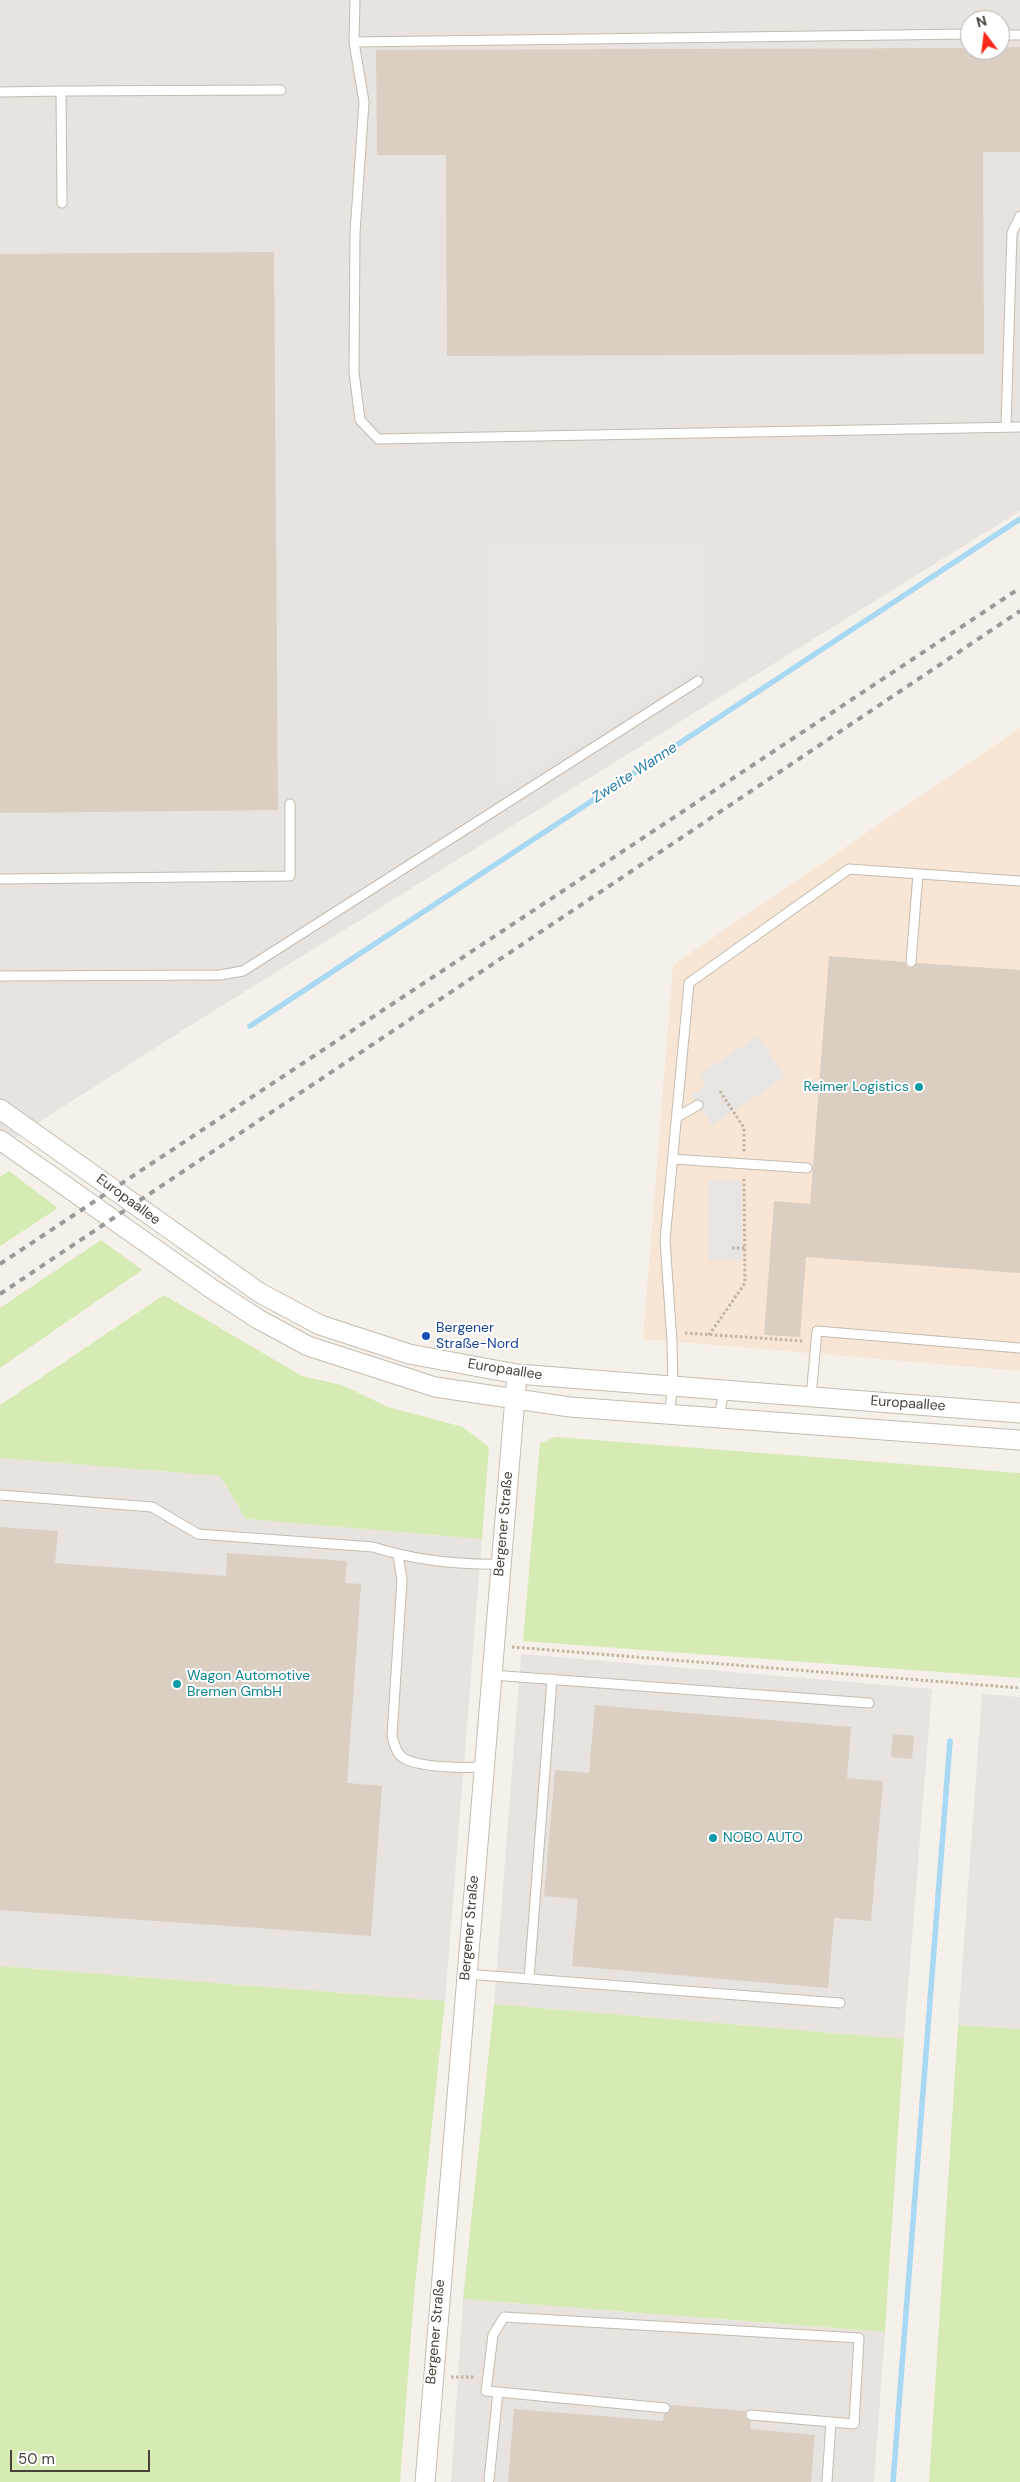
<!DOCTYPE html>
<meta charset="utf-8">
<style>
body{margin:0}
#map{position:relative;width:1020px;height:2482px;overflow:hidden;background:#f5f1ea;font-family:"DM Sans",sans-serif}
canvas{display:block}
.north{position:absolute;left:960px;top:10px;width:50px;height:50px;box-sizing:border-box;background:#fff;border:1px solid #b7b3af;border-radius:50%;rotate:345deg;font-size:14px;font-weight:700;line-height:20px;text-align:center;color:#4a4138}
.north::after{content:'';display:block;margin:auto;width:18px;height:22px;background:#fd291a;clip-path:polygon(50% 0,100% 100%,50% 72%,0 100%)}
.scale{position:absolute;left:10px;top:2450px;width:140px;height:22px;box-sizing:border-box;border:2px solid #4a4138;border-top:0;padding-left:6px;font-size:15px;line-height:18px;white-space:nowrap;color:#4a4138;-webkit-text-stroke:4px #fff;paint-order:stroke}
</style>
<div id="map">
<canvas width="1020" height="2482"></canvas>
<div class="north">N</div>
<div class="scale">50 m</div>
</div>
<script>
const ctx = document.querySelector('canvas').getContext('2d');
ctx.lineJoin = 'round';
function fillPath(path, color) { ctx.fillStyle = color; ctx.fill(path, 'evenodd'); }
function trace(path, color, width, dash) { ctx.strokeStyle = color; ctx.lineWidth = width; ctx.lineCap = dash ? 'butt' : 'round'; ctx.setLineDash(dash || []); ctx.stroke(path); }
function drawText(font, color, halo, rows, align = 'center') {
  ctx.font = font + ' "DM Sans",sans-serif'; ctx.lineWidth = 4; ctx.setLineDash([]); ctx.textBaseline = 'middle'; ctx.strokeStyle = halo; ctx.fillStyle = color; for (const [text, x, y, turn = 0] of rows) {
    ctx.save(); ctx.translate(x, y); ctx.rotate((+turn || 0) * Math.PI / 180); ctx.textAlign = isNaN(turn) ? turn : align; if (halo) ctx.strokeText(text, 0, 0); ctx.fillText(text, 0, 0); ctx.restore();
  }
}
fillPath(new Path2D(`
 M1020,728v643l-377,-32 30,-374z`), '#f7e6d6');
fillPath(new Path2D(`
 M0,0h1020v511l-821,509 -199,127zM970,20h30v30h-30z
 M0,1458l220,18 26,43 236,20 -37,462 -445,-35z
 M521,1654l411,35 -28,350 -410,-35z
 M982,1694l38,3v332l-62,-4z
 M463,2299l422,33 -11,150h-423z`), '#e8e3df');
fillPath(new Path2D(`
 M9,1171l49,37 -58,38v-69z
 M101,1240l41,30 -142,98v-60z
 M164,1295l138,81 40,9 46,22 75,20 26,20 -7,92 -236,-20 -26,-43 -220,-18v-53z
 M556,1437l464,36v205l-497,-37 17,-198z
 M0,1966l445,35 -31,295 -14,186h-400z
 M494,2004l410,35 -19,293 -422,-33z
 M958,2025l62,4v453h-91z`), '#d6eab3');
fillPath(new Path2D(`
 M708,540l2,121 -187,120 -33,10 -5,-249z
 M758,1036l27,41 -73,48 -20,-30 14,-10 -6,-11z
 M709,1181h32l1,79h-33z`), '#e7e4e2');
trace(new Path2D(`
 M250,1026l770,-507
 M893,2482l57,-741`), '#a7d9f2', 5.5);
fillPath(new Path2D(`
 M1000,47h20v105h-37l1,202 -537,2 -1,-201h-69l-1,-105 594,-2v2h30z
 M274,252l4,558 -278,3v-559z
 M829,956l76,6 2,5 4,1 6,-5 103,7v303l-214,-16 -6,80 -36,-2 10,-134 36,3z
 M0,1527l58,4 -3,32 171,13 1,-23 120,8 -2,22 16,1 -14,199 35,3 -11,150 -371,-26z
 M595,1705l256,22 -4,51 36,3 -12,140 -37,-3 -6,70 -256,-22 6,-67 -34,-3 11,-126 34,3z
 M893,1734l21,2 -2,23 -21,-2z
 M671,2405l75,6 -1,6 6,4 -1,8 65,6 -4,47h-303l6,-73 149,12 1,-7 6,-3z`), '#dacfc2');
const lane = new Path2D(`
 M355,0l-1,42 616,-8
 M1000,35h20
 M354,42l10,60 -9,131 -1,139 6,48 18,19 642,-12
 M61,91l220,-1
 M0,92l61,-1 1,112
 M1006,427l6,-194 8,-17
 M0,879l290,-3v-72
 M911,962l7,-88
 M0,976l220,-1 23,-4 455,-290
 M677,1117l21,-12
 M673,1159l134,9
 M811,1397l6,-66 203,17
 M669,1415l4,-30 -1,-43 -7,-102 24,-257 160,-114 171,12
 M719,1418l5,-29
 M0,1495l152,12 46,27 175,13c41,13 85,18 128,17
 M398,1555l4,25 -10,156c2,7 4,17 10,21 14,11 64,11 82,10
 M492,1675l377,28
 M466,1974l374,29
 M529,1979l23,-300
 M498,2392l-12,-1 7,-56 11,-18 355,21 -5,86 -23,-2
 M751,2415l80,7 -4,60
 M489,2480l9,-88 167,16`);
const street = new Path2D(`
 M0,1109l260,184 60,32 89,29 108,20 503,39
 M0,1140l212,149 46,30 50,27 127,41 135,20 450,33
 M425,2482l92,-1108`);
trace(lane, '#c4bbb0', 11);
trace(street, '#c4bbb0', 21);
trace(new Path2D(`
 M720,1091l24,37v25
 M732,1248h13
 M685,1333l118,8
 M709,1335l36,-52 -1,-107
 M512,1647l508,41
 M451,2377h24`), '#c3b39d', 3, [2.5, 2.5]);
trace(lane, '#fff', 9);
trace(street, '#fff', 19);
trace(new Path2D(`
 M0,1264l1020,-676
 M0,1294l1020,-683`), '#999', 4, [6, 6]);
for (const [x, y, r, color] of [
 [919,1087,5,"#0f9aa8"],
 [426,1336,5,"#1a4fb4"],
 [177,1684,5,"#0f9aa8"],
 [713,1838,5,"#0f9aa8"]
]) { const dot = new Path2D(); dot.arc(x, y, r, 0, 2 * Math.PI); ctx.fillStyle = color; ctx.fill(dot); trace(dot, '#fff', 2); }
drawText('14px', '#0d838f', '#fff', [
 ["Reimer Logistics",909,1087,"right"],
 ["Wagon Automotive",187,1676],
 ["Bremen GmbH",187,1692],
 ["NOBO AUTO",723,1838]
], 'left');
drawText('14px', '#4a4138', '#fff', [
 ["Europaallee",128,1200,36],
 ["Europaallee",505,1370,9],
 ["Europaallee",908,1404,4],
 ["Bergener Straße",504,1524,-85],
 ["Bergener Straße",470,1928,-85],
 ["Bergener Straße",436,2332,-85]
]);
drawText('14px', '#164399', '#fff', [
 ["Bergener",436,1328],
 ["Straße-Nord",436,1344]
], 'left');
drawText('italic 15px', '#2b7ea8', '#fff', [
 ["Zweite Wanne",635,773,-33]
]);
</script>
